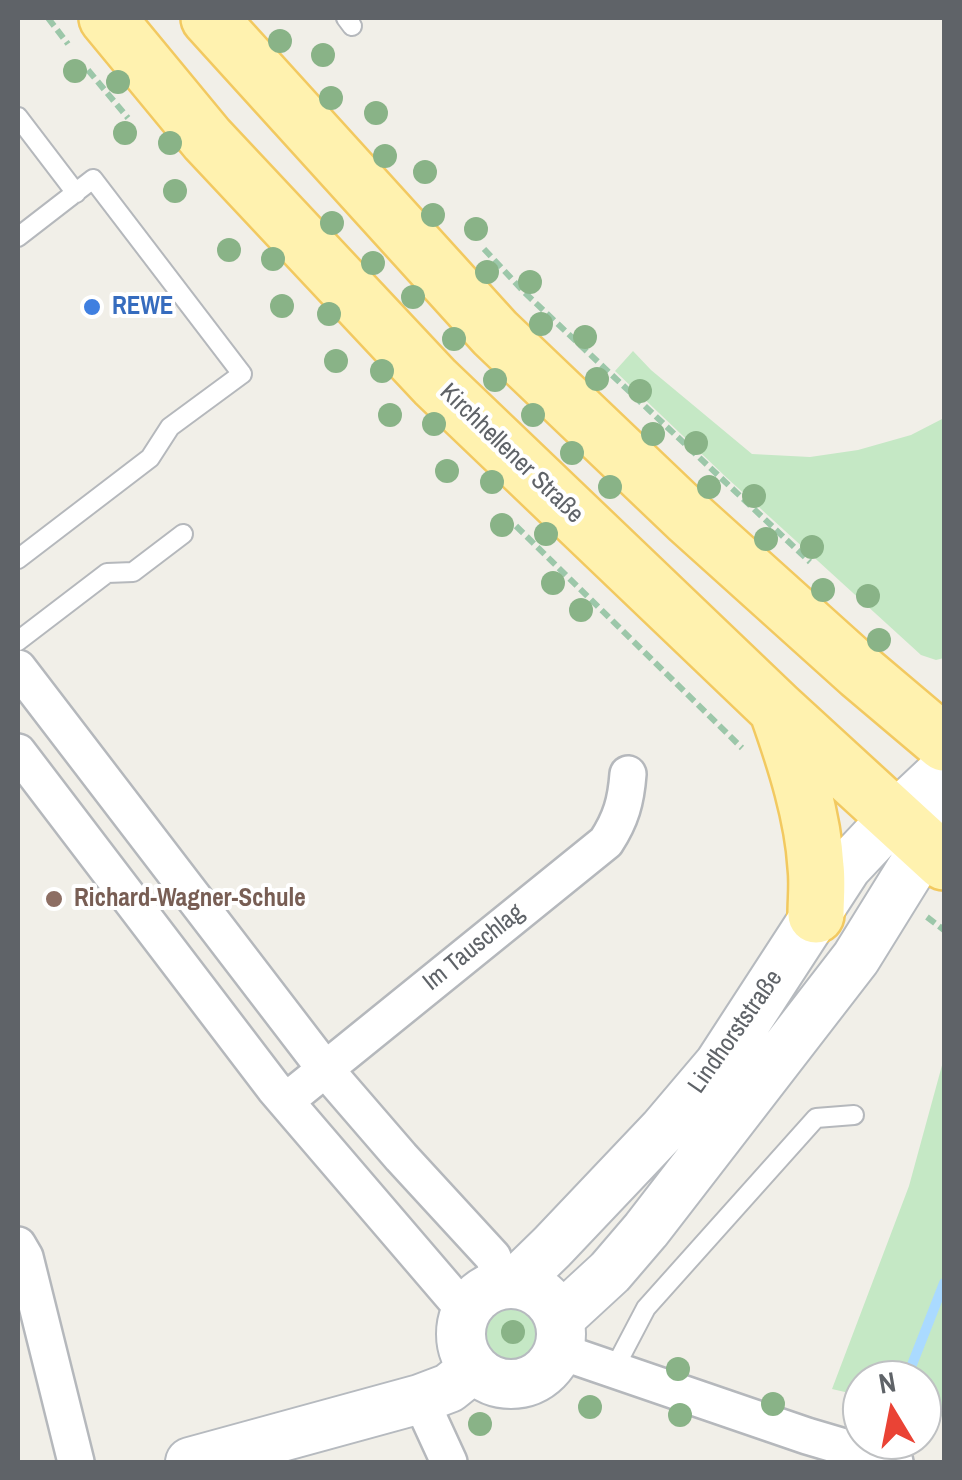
<!DOCTYPE html>
<meta charset="utf-8">
<style>
body{margin:0}
#map{position:relative;width:962px;height:1480px;overflow:hidden;background:#f1efe8;font-family:"Archivo Narrow",sans-serif}
canvas{display:block}
.frame{position:absolute;inset:0;border:20px solid #5f6368;pointer-events:none}
.north{position:absolute;left:842px;top:1360px;width:100px;height:100px;box-sizing:border-box;background:#fff;border:2px solid #bfc1c3;border-radius:50%;rotate:350deg;font-size:28px;font-weight:700;line-height:40px;text-align:center;color:#5f6368}
.north::after{content:'';display:block;margin:auto;width:35px;height:45px;background:#ea4335;clip-path:polygon(50% 0,100% 100%,50% 72%,0 100%)}
</style>
<div id="map">
<canvas width="962" height="1480"></canvas>
<div class="frame"></div>
<div class="north">N</div>
</div>
<script>
const ctx = document.querySelector('canvas').getContext('2d');
ctx.lineJoin = 'round';
function fillPath(path, color) { ctx.fillStyle = color; ctx.fill(path, 'evenodd'); }
function trace(path, color, width, dash) { ctx.strokeStyle = color; ctx.lineWidth = width; ctx.lineCap = dash ? 'butt' : 'round'; ctx.setLineDash(dash || []); ctx.stroke(path); }
function drawText(font, color, halo, rows, align = 'center') {
  ctx.font = font + ' "Archivo Narrow",sans-serif'; ctx.lineWidth = 8; ctx.setLineDash([]); ctx.textBaseline = 'middle'; ctx.strokeStyle = halo; ctx.fillStyle = color; for (const [text, x, y, turn = 0] of rows) {
    ctx.save(); ctx.translate(x, y); ctx.rotate((+turn || 0) * Math.PI / 180); ctx.textAlign = isNaN(turn) ? turn : align; if (halo) ctx.strokeText(text, 0, 0); ctx.fillText(text, 0, 0); ctx.restore();
  }
}
fillPath(new Path2D(`
 M633,351l18,19 101,84 58,3 48,-7 53,-15 33,-17v240l-8,2 -15,-5 -194,-177 -112,-107z
 M944,1058v359l-22,-6v-31h-60v16l-30,-7 77,-203z
 M485 1333a27 27 0 1 1 54 0a27 27 0 1 1-54 0Z`), '#c5e8c5');
trace(new Path2D(`
 M906,1380l38,-97`), '#aadaff', 10);
const lane = new Path2D(`
 M346,18l6,8
 M18,117l58,76
 M18,237l75,-58 149,195 -72,53 -20,31 -132,101
 M18,641l89,-68 26,-1 50,-38
 M614,1369l32,-61 170,-190 38,-3`);
const street = new Path2D(`
 M18,668l307,401 76,88 92,100 10,27
 M18,752l256,336 192,224
 M286,1101l320,-259c15,-23 20,-41 22,-68
 M18,1245l7,12 51,205
 M559,1351l248,85 88,26
 M420,1399l29,63`);
const secondary = new Path2D(`
 M461 1334a50 50 0 1 1 100 0a50 50 0 1 1-100 0Z
 M514,1284l38,-37 111,-117 56,-66 128,-197 48,-51 49,-46
 M559,1319l51,-47 36,-42 210,-272 70,-113 12,-31
 M190,1462l230,-63 29,-11 25,-20`);
const primary = new Path2D(`
 M107,18l100,121 228,243 342,327 167,153
 M209,18l286,315 195,186 170,153 84,71
 M778,712c17,48 35,104 38,155 2,16 0,32 0,48`);
trace(lane, '#b5b8bc', 22);
trace(street, '#b5b8bc', 40);
trace(secondary, '#b6babf', 52);
trace(primary, '#f2c960', 60);
trace(new Path2D(`
 M48,18l20,26
 M88,70l40,48
 M484,249l40,43 286,270
 M516,526l226,222
 M927,917l17,13`), '#9cc7a9', 6, [10, 5]);
trace(lane, '#fff', 18);
trace(street, '#fff', 35);
trace(secondary, '#fff', 48);
trace(primary, '#fff2af', 55);
ctx.fillStyle = '#89b387';
for (const [x, y] of [
 [280,41],
 [323,55],
 [75,71],
 [118,82],
 [331,98],
 [376,113],
 [125,133],
 [170,143],
 [385,156],
 [425,172],
 [175,191],
 [433,215],
 [332,223],
 [476,229],
 [229,250],
 [273,259],
 [373,263],
 [487,272],
 [530,282],
 [413,297],
 [282,306],
 [329,314],
 [541,324],
 [585,337],
 [454,339],
 [336,361],
 [382,371],
 [597,379],
 [495,380],
 [640,391],
 [390,415],
 [533,415],
 [434,424],
 [653,434],
 [696,443],
 [572,453],
 [447,471],
 [492,482],
 [610,487],
 [709,487],
 [754,496],
 [502,525],
 [546,534],
 [766,539],
 [812,547],
 [553,583],
 [823,590],
 [868,596],
 [581,610],
 [879,640],
 [513,1332],
 [678,1369],
 [773,1404],
 [590,1407],
 [680,1415],
 [480,1424]
]) { ctx.beginPath(); ctx.arc(x, y, 12, 0, 2 * Math.PI); ctx.fill(); }
for (const [x, y, r, color] of [
 [92,307,10,"#3f7fe0"],
 [54,899,10,"#8d6e63"]
]) { const dot = new Path2D(); dot.arc(x, y, r, 0, 2 * Math.PI); ctx.fillStyle = color; ctx.fill(dot); trace(dot, '#fff', 4); }
drawText('bold 25px', '#366cbe', '#fff', [
 ["REWE",112,307]
], 'left');
drawText('25px', '#5f6368', '#fff', [
 ["Kirchhellener Straße",511,454,44],
 ["Im Tauschlag",474,948,-39],
 ["Lindhorststraße",736,1032,-55]
]);
drawText('bold 25px', '#785e54', '#fff', [
 ["Richard-Wagner-Schule",74,899]
], 'left');
</script>
